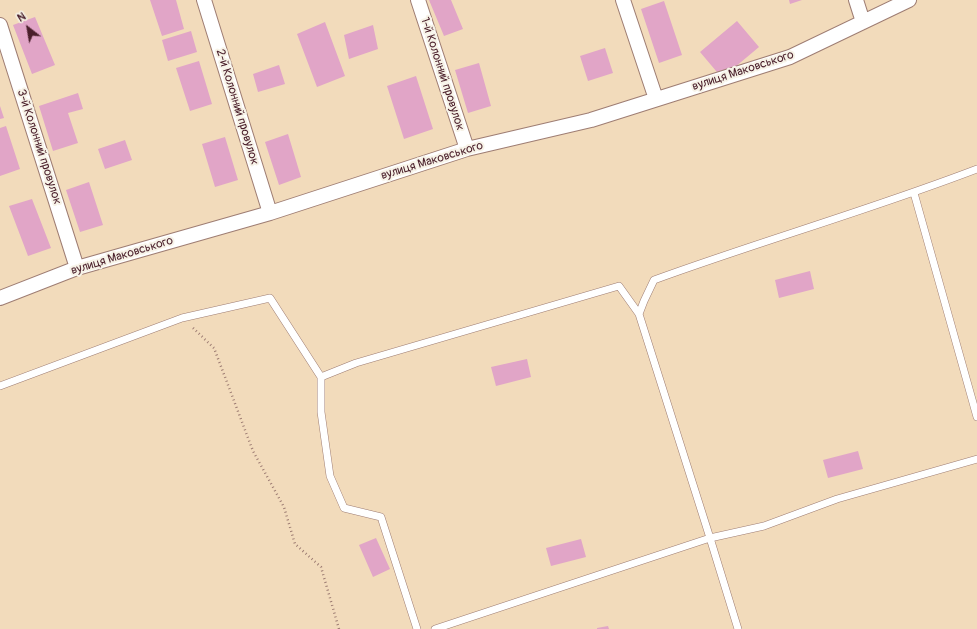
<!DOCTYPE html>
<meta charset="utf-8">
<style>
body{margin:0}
#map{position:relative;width:977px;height:629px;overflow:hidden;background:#f2dbbb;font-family:Pangolin,sans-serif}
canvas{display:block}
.north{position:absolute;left:8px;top:8px;width:40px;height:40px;-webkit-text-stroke:3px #f7f3e8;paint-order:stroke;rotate:329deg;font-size:11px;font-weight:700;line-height:16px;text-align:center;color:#4a1f2b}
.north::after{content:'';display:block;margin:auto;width:14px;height:18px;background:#4a1f2b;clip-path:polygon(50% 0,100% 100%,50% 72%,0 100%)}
</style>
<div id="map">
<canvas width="977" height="629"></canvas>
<div class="north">N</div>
</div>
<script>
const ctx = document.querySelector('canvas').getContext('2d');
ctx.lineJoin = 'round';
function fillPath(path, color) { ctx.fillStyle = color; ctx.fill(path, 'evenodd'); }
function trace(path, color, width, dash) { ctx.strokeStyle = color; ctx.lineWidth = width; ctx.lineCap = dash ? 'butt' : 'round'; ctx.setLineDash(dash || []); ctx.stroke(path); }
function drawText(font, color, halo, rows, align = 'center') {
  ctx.font = font + ' Pangolin,sans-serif'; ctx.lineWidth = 4; ctx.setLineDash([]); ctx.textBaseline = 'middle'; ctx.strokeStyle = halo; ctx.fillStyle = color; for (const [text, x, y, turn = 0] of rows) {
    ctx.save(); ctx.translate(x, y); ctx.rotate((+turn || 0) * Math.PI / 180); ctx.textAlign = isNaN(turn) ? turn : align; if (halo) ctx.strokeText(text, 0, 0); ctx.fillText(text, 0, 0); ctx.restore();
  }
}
fillPath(new Path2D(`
 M150,0h26l8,29 -22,7z
 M429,0h22l12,29 -19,7z
 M789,0h13l-12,4z
 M664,1l18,54 -23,8 -18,-54z
 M35,17l20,48 -23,9 -19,-49z
 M737,21l22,26 -37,31 -22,-26z
 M325,22l20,54 -28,11 -20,-53z
 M373,25l5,24 -29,10 -5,-24z
 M191,31l6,21 -29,9 -6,-21z
 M605,48l8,25 -25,8 -8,-25z
 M199,61l13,43 -22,7 -14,-43z
 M479,63l12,43 -23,7 -13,-43z
 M279,65l6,19 -27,8 -5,-18z
 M416,76l17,53 -29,10 -17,-53z
 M78,93l5,16 -15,4 10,30 -25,8 -14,-45z
 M0,106l4,12 -4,1z
 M6,126l14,43 -20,7v-48z
 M288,134l13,43 -22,8 -14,-43z
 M225,137l13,43 -23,7 -13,-43z
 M125,140l7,20 -27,9 -7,-20z
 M89,182l14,43 -23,7 -14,-42z
 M32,199l19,49 -23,8 -19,-50z
 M810,271l4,18 -35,9 -4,-18z
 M527,359l4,18 -35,9 -5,-19z
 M858,451l5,18 -35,9 -5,-18z
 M376,538l14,31 -17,8 -14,-32z
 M581,539l5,18 -35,9 -5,-18z
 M608,626l1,3h-12v-1z`), '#e1a5c7');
const lane = new Path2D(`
 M914,193l63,224
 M639,314l5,-13 10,-21c107,-39 216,-70 323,-111
 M321,377l35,-14 263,-77 20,28 71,224 28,91
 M0,386l182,-68 88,-20 51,79v35l9,64 14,32 37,9 36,112
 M435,629l275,-91 54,-12 73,-27 140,-40`);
const street = new Path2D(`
 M204,0l66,213
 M418,0l49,149
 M623,0l33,99
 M856,0l7,22
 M0,25l77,243
 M0,298l77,-30 193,-55 197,-64 124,-29 199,-63 119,-57`);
trace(lane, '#9e7d73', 8);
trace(street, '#9e7d73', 16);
trace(new Path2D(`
 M193,328l21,20 39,103 31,56 11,37 26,23 18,62`), '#9e7d73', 2.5, [1, 3]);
trace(lane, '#fff', 7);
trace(street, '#fff', 14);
drawText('12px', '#4a1f2b', '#f7f3e8', [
 ["вулиця Маковського",743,71,-18],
 ["1-й Колонний провулок",442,74,72],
 ["2-й Колонний провулок",237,107,73],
 ["3-й Колонний провулок",39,147,72],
 ["вулиця Маковського",432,161,-17],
 ["вулиця Маковського",122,256,-17]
]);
</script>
